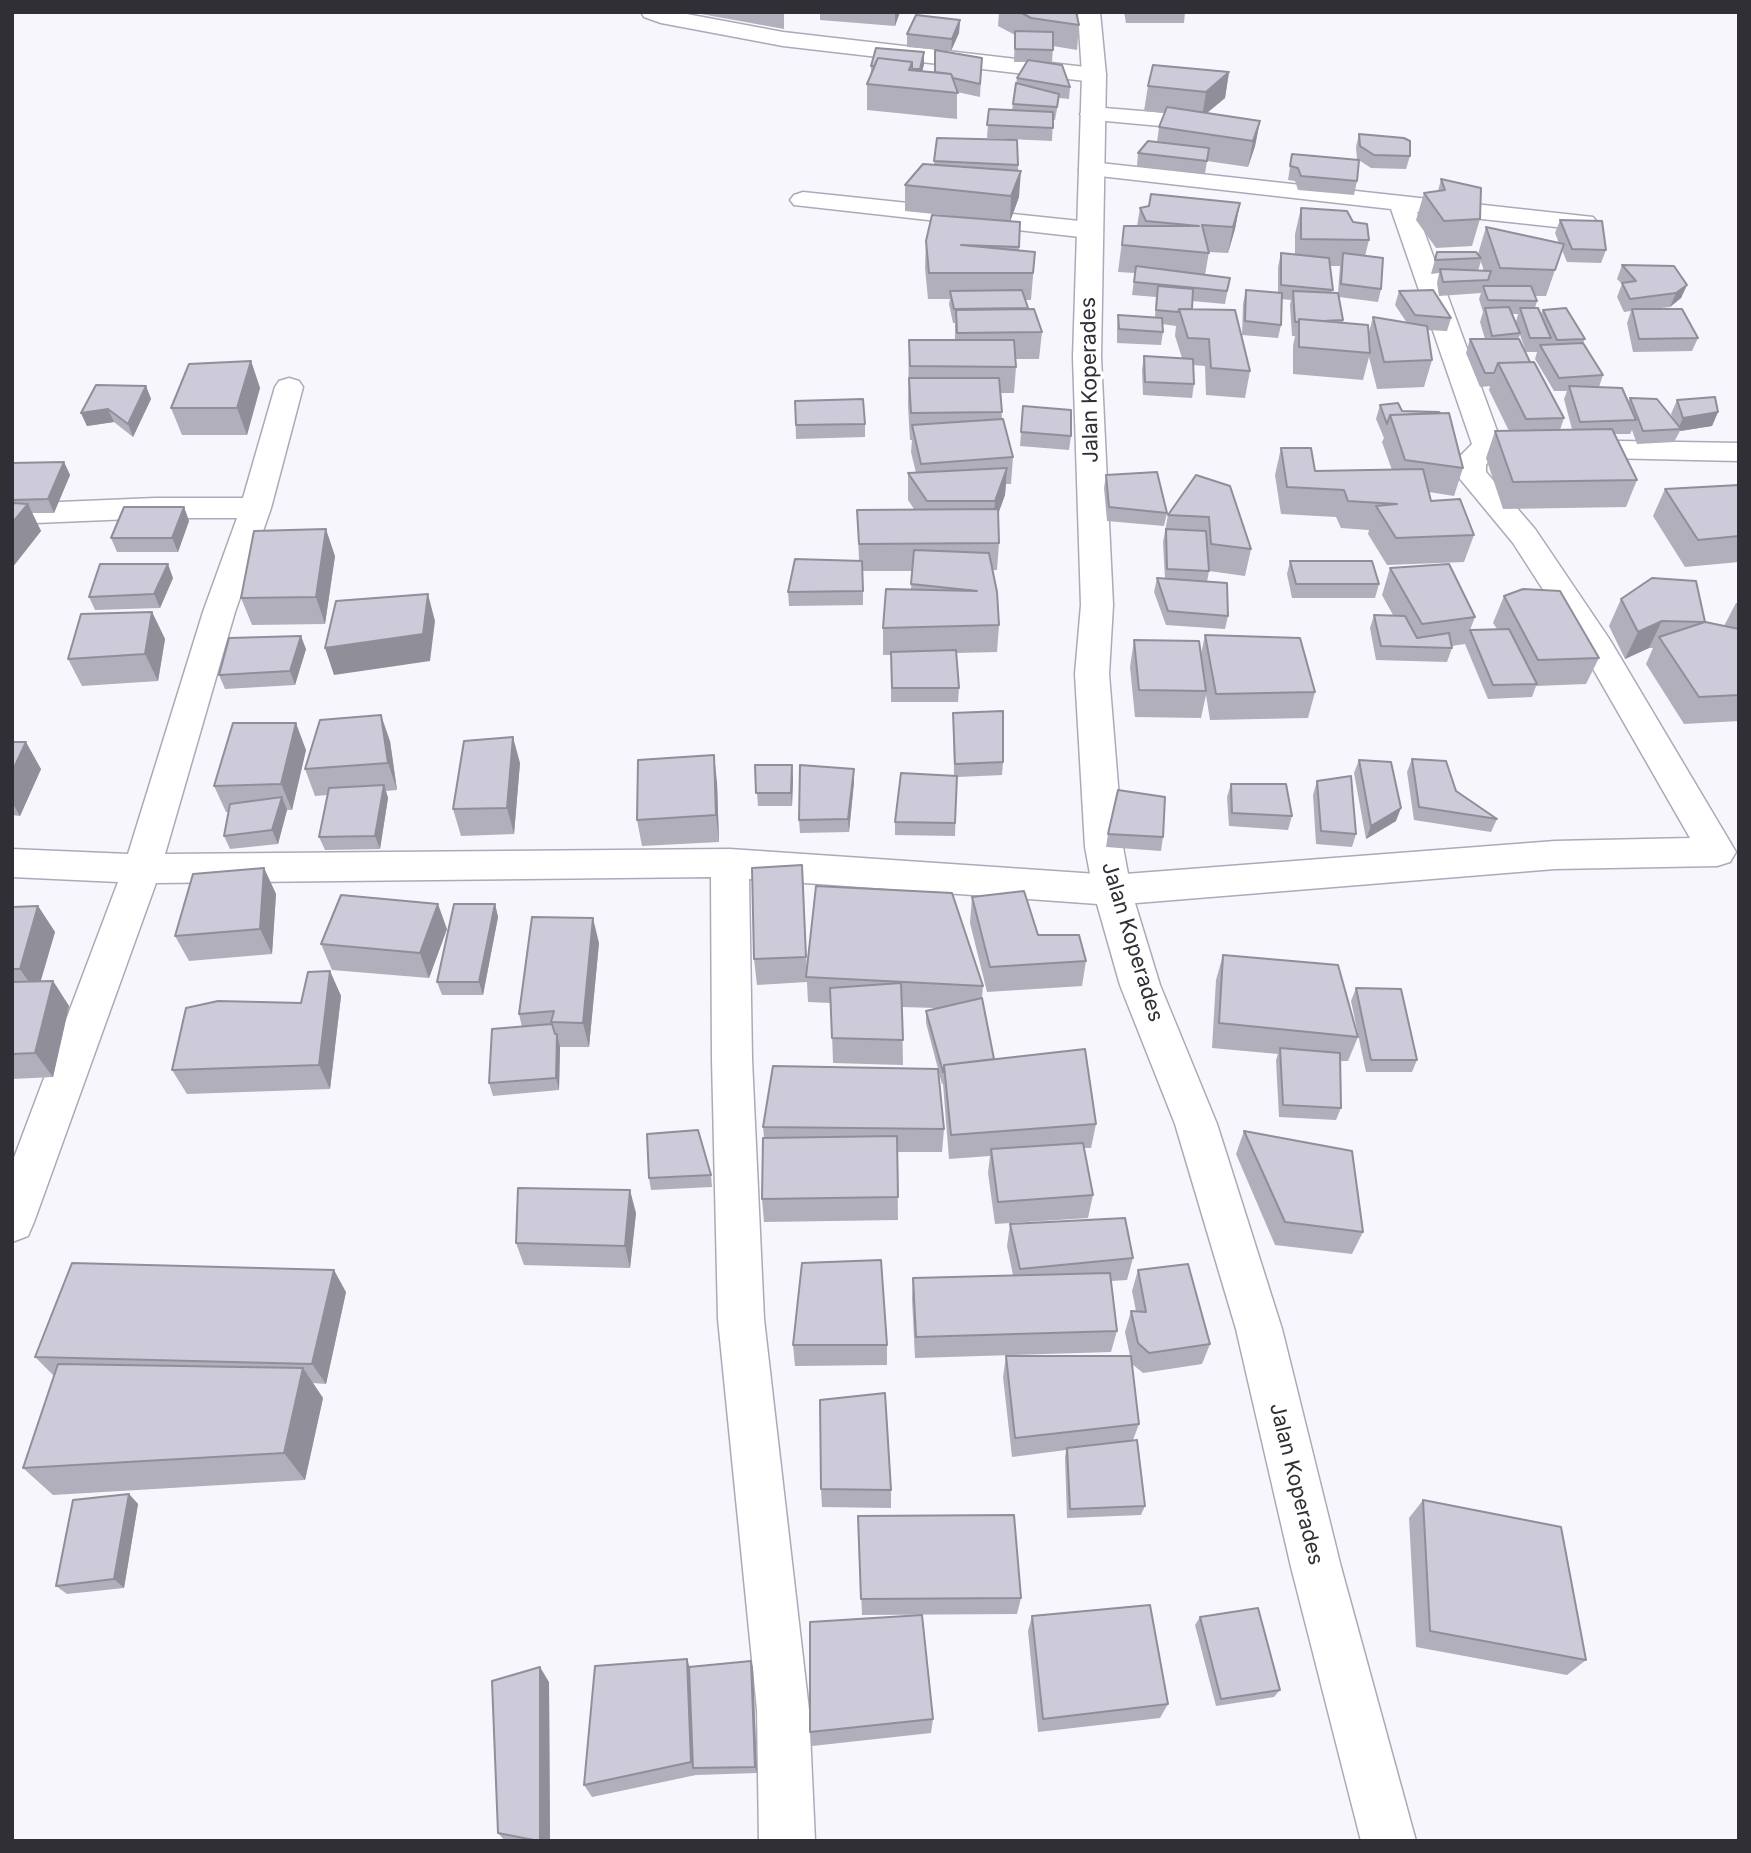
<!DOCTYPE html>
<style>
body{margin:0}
#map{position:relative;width:1751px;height:1853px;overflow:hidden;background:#f7f6fc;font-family:Inter,sans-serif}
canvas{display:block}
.frame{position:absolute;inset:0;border:14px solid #302f35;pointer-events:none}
</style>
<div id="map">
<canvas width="1751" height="1853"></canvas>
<div class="frame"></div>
</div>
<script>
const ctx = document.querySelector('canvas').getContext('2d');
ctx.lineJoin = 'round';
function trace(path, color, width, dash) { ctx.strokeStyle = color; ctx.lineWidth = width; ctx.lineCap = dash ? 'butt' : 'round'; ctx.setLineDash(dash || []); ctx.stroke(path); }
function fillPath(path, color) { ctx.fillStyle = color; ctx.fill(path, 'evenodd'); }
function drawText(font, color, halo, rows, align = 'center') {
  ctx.font = font + ' Inter,sans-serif'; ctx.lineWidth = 7; ctx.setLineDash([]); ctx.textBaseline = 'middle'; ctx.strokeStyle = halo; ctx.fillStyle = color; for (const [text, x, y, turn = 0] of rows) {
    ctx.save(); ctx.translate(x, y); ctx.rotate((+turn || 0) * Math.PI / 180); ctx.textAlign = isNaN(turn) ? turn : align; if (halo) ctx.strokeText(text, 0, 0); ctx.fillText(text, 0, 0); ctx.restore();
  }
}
const street = new Path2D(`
 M641,12h35l107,20 311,36 8,2 4,5 -4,5 -8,2 -311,-36 -122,-23 -17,-6z
 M1092,107l123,10 8,2 4,5 -4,5 -8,2 -131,-12 -4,-5 4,-5z
 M1091,162l502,55 4,5 -4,5 -9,3 -167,-18 83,227 239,4v18l-225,-5 -22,1 -6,8v7l49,57 75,111 126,212 -6,10 -13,4 -162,3 -443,36 -363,-26 3,180 12,260 45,391 6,131h-56l-2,-131 -39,-391 -6,-260 -1,-182 -555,6 -122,339 -6,14 -16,6v-79l106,-281 -106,-5v-28l116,5 75,-242 34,-94h-82l-143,6v-20l143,-6h88l32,-111 4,-6 10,-3 10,3 4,6 -32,121 -36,104 -70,242 565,-5 382,26 443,-34 135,-3 -106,-185 -71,-110 -57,-69 2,-16 14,-14 -81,-235 -309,-35 -3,-5 3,-5z
 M803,192l286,30 9,3 4,5 -4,5 -9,3 -295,-33 -4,-5 4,-5z`);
const secondary = new Path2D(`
 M1078,12h22l6,63 -5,282 12,248 -4,69 14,173 8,43 29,95 57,139 65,205 59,238 75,274h-55l-70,-274 -55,-238 -61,-205 -55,-139 -27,-95 -8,-43 -10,-173 6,-69 -8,-248 9,-282z`);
trace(street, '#acaab8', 3);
trace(secondary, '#acaab8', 3);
fillPath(street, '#fff');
fillPath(secondary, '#fff');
fillPath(new Path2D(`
 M690,12h94v17z
 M820,12h80l-5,14 -75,-6z
 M980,12h96l3,13 -2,25 -24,-4 -1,17h-6l24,24 -1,12 -10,-1 -4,22h-2l-1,21 -65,-3 2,-29 23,1 5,-32 9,-16h-12l1,-27 -17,-9 1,-13z
 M1124,12h61l-1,11h-58z
 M960,20l-1,13 -8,18 -44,-4v-13z
 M924,52v12l-2,7 13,1 47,-14 -2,39 -23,-5v27l-90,-9v-26l4,-11v-7z
 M1229,72l-4,26 -18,15 53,8 -5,25 -7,21 -41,-6 -2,13 -68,-8 1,-13 19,-11 2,-15 5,-14 -20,-2 4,-25z
 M1359,134l51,22 -4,13 -35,-1 -14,-9 -1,-12z
 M937,138l81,27 1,32 -9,24 10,1 -1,28 16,2 -4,48h-6l2,9 15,23 -3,27h-23v8l-2,26h-13l1,26 11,38 -2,27h-5l-1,11 -7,19 1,29 -2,27h-4l6,55 -2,27 -41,1 3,35 -1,14h-67v-47h-8v-27l28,-39 1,-18h-49v34l-74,1 -1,-14 71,-31 -2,-51 57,-1 -6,-9v-27h8l-5,-21 1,-12h-2l-2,-35 1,-65h46v-17h-2l-4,-19 1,-5h-22l-3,-31 1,-27 55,-22 -76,-8v-26l29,-20z
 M1292,154l65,27 -3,14 -56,-5 -3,-9 -7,-1z
 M1441,179l39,40 -8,27 -36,2 -20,-28 8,-27 14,-2z
 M1240,203l-5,26 -7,24 -19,-1 -4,23 25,3 -5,26 -33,-3v8l58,62 -5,27 -39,-3 -1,-29 -12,-1 1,19 -2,14 -49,-3 -1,-25 2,-14 38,2 -7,-22 1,-10 -14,-2 1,8 -2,13 -44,-2v-14l1,-14 37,2 1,-20 -24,-2 3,-22 -17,-1 6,-46h13l3,-18z
 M1301,208l52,14 16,18 -4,16 16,33 -3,13 -39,-5 4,23v3l26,9 4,-15 34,6 -12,-18 4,-14 52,27 -4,13 -20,-1 5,30 -8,27 -47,2 -8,-32 -6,23 -70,-6v-28l2,-10h-3l-2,-31 1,-5 -10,-1v26l-3,13 -36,-3 1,-31 3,-14 32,3v-26l3,-14 14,2v-21zM1330,266h10l-2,27h-6z
 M1560,220l46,30 -5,13 -34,-1 -5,-12 -16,46h-11l2,5 -2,7 6,6 2,-4 42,29 -2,4 20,32 -4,12 29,16 2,-5 43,20 -2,-4 6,-14 41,12 -6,14 -32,5 -6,11 -37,2 -5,-14 -2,4h-15l22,46 -11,27 -123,2 -17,-51 9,-27h14l-20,-41 1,-4 -10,1 -14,-34 4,-14h15l-5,-17 3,-10 -4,-13 2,-6 -42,3 -2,-13 2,-10 -8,1 6,-22 41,2 8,-27 73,16 -4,-10zM1481,261v1l3,9h-6zM1512,314h6l-2,8zM1520,335l6,17h11l-2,7 19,32h13l-3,8 8,30 -12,1 4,-12 -34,-56 -12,-23z
 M1622,265l65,20 -6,13 -11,9 -18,2 46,29 -6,13 -59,1 -6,-29 4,-12 -7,1 -7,-15 5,-13 -5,-5z
 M251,361l9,27 -13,47h-65l-11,-27z
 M146,386l5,13 -18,38 -19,-15 -27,4 -6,-13z
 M795,401l70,23v13l-69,2z
 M1380,405l22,6 61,57 -9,28 -25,-4 2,9 43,34 -10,27 -77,3 -19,-31 1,-4 -28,-2 -5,-11 -55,-3 -6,-39 6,-27 34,23 77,-1 -10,-28 2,-4 -8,-19z
 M1023,406l48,30 -2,14 -49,-4z
 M64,462l6,13 -16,38h-22l9,18 -29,37v-105z
 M1106,475l61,38 -3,13 -57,-5 -3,-33z
 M1196,475l55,74 -6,27 -36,-5 -2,11 21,34 -3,13 -59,-4 -12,-33 3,-14 8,1 -2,-37 5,-27z
 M1739,485v77l-54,5 -32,-51 12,-27z
 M184,507l5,14 -11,31h-61l-6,-14z
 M335,556l-10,68 -73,1 -11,-27z
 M1290,561l89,23 -4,14h-83l-5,-24z
 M1390,568l85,49 -5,13 27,-1 -4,-6 11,-27 95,62 -13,26 -50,2 -4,11 -44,2 -23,-55 -13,2v2l-5,14 -71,-2 -6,-32 4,-13h19l-11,-20z
 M173,578l-13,30 -65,2 -6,-13z
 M1621,599l103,27 12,-23h3v118l-55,3 -38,-60 7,-16h-4l-24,11 -16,-33z
 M152,612l13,27 -7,42 -76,5 -14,-27z
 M1205,635l110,57 -7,26 -98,2 -4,-25 -5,23 -66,-1 -5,-50 4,-27 67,14z
 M306,649l-11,36 -70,4 -6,-14z
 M953,713l50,49 -1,13 -45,2 -2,59 -60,-1v-13l59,-46z
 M390,741l7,49 -11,1 2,7 -8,51 -55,1 -6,-13 9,-42 -13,1 -10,-27z
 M12,742l29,27 -21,47 -8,-1z
 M306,750l-14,60h-5l-9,34 -48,5 -6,-13 4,-24h-2l-12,-26z
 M1412,759l85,60 -6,13 -77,-12 -7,-48z
 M1359,760l37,61 -30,18 -12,-66z
 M520,763l-6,71 -53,2 -8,-27z
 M755,765l38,14 -1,27h-34z
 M854,769v13l-5,50 -49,1 -1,-13z
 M1317,781l39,53 -4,13 -36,-3 -3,-49z
 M717,782l2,60 -77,4 -5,-26z
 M1231,784l61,32 -4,14 -59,-4 -2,-29z
 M1108,834l55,3 -2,14 -55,-4z
 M802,865l5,108 176,13 -1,12 12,61 102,65 -5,24h-7l9,47 -5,23 -93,6 -7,-51 2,-17 -41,3 -6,-75h-1l-16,-61v-12l10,-3 -34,-1 1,58 -70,-2 -2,-60 -23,-1 -1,-20 -50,3 -3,-26z
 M264,868l12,26 -4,60 -83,7 -14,-25z
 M972,897l114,64 -4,25 -95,6 -17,-69z
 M495,904l3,13 -15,78h-41l-5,-13z
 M38,906l17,26 -15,49h13l16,25 -16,71 -41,2v-172z
 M447,929l-18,49 -97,-8 -11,-26z
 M599,943l-10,104h-29l-1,43 -66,6 -4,-13 33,-56 -3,-13z
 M1223,955l135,82 -10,24h-8l1,47 -5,12 -57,-3 -3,-57 2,-6 -66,-6 4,-68z
 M330,971l11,25 -11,93 -143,5 -15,-24 129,-67z
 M1356,988l61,72 -5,12h-46l-15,-71z
 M763,1127l181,2 -2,23h-45l1,68 -134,2 -2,-23 2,-61z
 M1244,1131l119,101 -11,22 -77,-9 -39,-91z
 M711,1175l1,12 -61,3 -2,-12z
 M636,1213l-6,55 -106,-3 -8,-22z
 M1010,1224l123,34 -6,22 -16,1 6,50 -6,21 -196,6 -3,-59 1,-21 100,-3 -6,-29z
 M1138,1270l72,74 -8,20 -59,9 -11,-9 7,60 -6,16 12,66 -4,9 -74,3 -2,-60 1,-8 -54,7 -9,-80 3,-21h124l-5,-24 6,-21h5l-4,-20z
 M346,1292l-20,92 -13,-1 10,15 -18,82 -252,15 -30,-27 31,-92 -19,-19z
 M793,1345h94v20l-92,1z
 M821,1489l70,1v18l-69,-1z
 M129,1494l9,10 -14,84 -57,6 -11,-8z
 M1423,1500l163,160 -19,15 -151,-28 -7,-129z
 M858,1516l163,82 -4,16 -155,1z
 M1032,1616l136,88 -8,14 -122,14 -10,-101z
 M1200,1617l80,73 -6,7 -58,9 -21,-81z
 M751,1661l2,7 4,105 -61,2 -104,22 -8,-12 105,-118z
 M549,1682l1,159h-45l-7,-8z
 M933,1719l-2,14 -119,13 -2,-14z`), '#b0afbb');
fillPath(new Path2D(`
 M895,12h5l-5,14z
 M960,20l-1,13 -8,18 1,-12z
 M924,52v12l-4,18v-13z
 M1229,72l-4,26 -23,19 4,-25z
 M1260,121l-5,25 -7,21 5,-26z
 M1021,171l-2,26 -9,25 1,-26z
 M1240,203l-5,26 -7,24 5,-26z
 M1687,285l-6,13 -11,9 6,-14z
 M251,361l9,27 -13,47 -10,-27z
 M146,386l5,13 -18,38 -5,-13z
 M108,409l6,13 -27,4 -6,-13z
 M1718,412l-6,14 -32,5 1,-2h-3l5,-11z
 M64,462l6,13 -16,38 -6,-14z
 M1007,468l-2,27 -12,33 2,-27z
 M28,504l13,27 -29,37v-45z
 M184,507l5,14 -11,31 -6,-14z
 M326,529l9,27 -10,68 -9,-27z
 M168,564l5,14 -13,30 -6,-14z
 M428,594l7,27 -5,40 -96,14 -9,-27z
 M152,612l13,27 -7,42 -13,-27z
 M1662,621l-13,27 -24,11 13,-27z
 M301,636l5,13 -11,36 -5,-14z
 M381,715l9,26 7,49 -9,-27z
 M296,723l10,27 -14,60 -11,-26z
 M513,737l7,26 -6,71 -7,-26z
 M26,742l15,27 -21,47 -8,-14v-30z
 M714,755l3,27 2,60 -3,-27z
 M792,765l1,14 -1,27 -1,-13z
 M854,769v13l-5,50 -1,-13z
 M384,785l4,13 -8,51 -5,-13z
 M282,797l5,13 -9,34 -6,-14z
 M1401,808l-5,13 -30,18 5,-13z
 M264,868l12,26 -4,60 -12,-25z
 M438,904l9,25 -18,49 -9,-25z
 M495,904l3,13 -15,78 -4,-13z
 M38,906l17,26 -18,62 -17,-25z
 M593,918l6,25 -10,104 -6,-24z
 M330,971l11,25 -11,93 -11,-24z
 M53,981l16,25 -16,71 -18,-24z
 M557,1034l3,13 -1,43 -3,-12z
 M630,1190l6,23 -6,55 -5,-22z
 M334,1270l12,22 -20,92 -14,-20z
 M303,1368l20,30 -18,82 -21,-27z
 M129,1494l9,10 -14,84 -10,-9z
 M687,1659l5,15 1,94 -2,-6z
 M751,1661l2,7 4,105 -2,-6z
 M540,1667l9,15 1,159h-10z`), '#908e99');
const building = new Path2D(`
 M1020,12h56l3,13 -48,-7z
 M916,15l44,5 -8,19 -45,-5z
 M1015,31l38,1v18l-38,-1z
 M876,48l48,4 -4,17h-8v-7l-34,-4 -4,8h-3z
 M935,50l47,8 -2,26 -27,-6 -2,-4 -16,-2z
 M878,58l34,4 -3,8 42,4 7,19 -91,-9z
 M1028,60l34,5 8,22 -53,-9z
 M1153,65l76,7 -23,20 -58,-6z
 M1016,83l43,11 -2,13 -44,-3z
 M1167,107l93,14 -7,20 -94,-14z
 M989,109l64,3v16l-66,-3z
 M1359,134l45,4 6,3v15l-36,-1 -14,-9z
 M937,138l80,2 1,25 -84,-4z
 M1148,141l61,7 -2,13 -69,-8z
 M1292,154l67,6 -2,21 -56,-5 -3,-8 -8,-2z
 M923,164l98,7 -10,25 -106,-11z
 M1441,179l40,9 -1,31 -36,2 -20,-28 21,-3z
 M1151,194l89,9 -7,24 -31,-2 7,28 -87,-8 2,-19h75l-53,-5 -6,-13 9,-2z
 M1301,208l46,3 6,11 14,2 2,16 -68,-1z
 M932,215l88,7 -1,25 -58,-2 74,7 -2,21h-104l-3,-32z
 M1560,220l42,1 4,29 -34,-1z
 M1486,227l78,17 -9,26 -55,-2z
 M1437,252h39l5,6 -46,2z
 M1281,253l48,5 4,32 -52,-5z
 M1343,253l40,5 -2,31 -40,-5z
 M1622,265l52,1 13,19 -11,8 -46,6 -8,-16 14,-2z
 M1136,266l94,12 -3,13 -93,-9z
 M1440,269l51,2 -3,9 -45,2z
 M1158,286l35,3 -1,20h-13l-1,3 -22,-2z
 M1483,286h48l6,15 -49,-1z
 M1022,290l6,18 -74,1 -4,-18z
 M1246,290l36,3 -1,32 -36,-4z
 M1433,290l18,28 -36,-3 -16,-24z
 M1293,291l45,2 5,27 -20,1 -24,-2 -1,3h-3z
 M1509,307l11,26 -28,3 -7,-28z
 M1520,308h18l13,30h-21z
 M1566,308l19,31 -28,1 -14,-30z
 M1034,309l8,23 -85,1 -1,-23z
 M1179,309l56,1 15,61 -39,-3 -2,-29 -21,-1z
 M1632,309h50l16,29 -59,1z
 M1118,315l44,3 1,14 -44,-3z
 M1373,317l54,9 5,34 -48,2z
 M1299,319l69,6 2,28 -71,-6z
 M1470,339h49l11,23 -32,1 -4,10h-9z
 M909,340h105l2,27 -106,-1z
 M1583,343l20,32 -44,3 -19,-33z
 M1144,356l49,3 1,25 -49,-2z
 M251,361l-14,47h-66l18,-44z
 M1534,362l30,56 -38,1 -28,-56z
 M909,378h90l3,34 -91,1z
 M96,385l50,1 -18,38 -20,-15 -27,4z
 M1569,386l53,2 14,32 -56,2z
 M1715,397l3,15 -35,6 -6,-18z
 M1630,398l27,1 24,30 -38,2z
 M863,399l2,25 -69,1 -1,-24z
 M1398,403l4,8 37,1 1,1 -50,2 -3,9 -7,-19z
 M1023,406l48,4v26l-50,-4z
 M1449,413l14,55 -58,-8 -15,-45z
 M1003,419l10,38 -92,7 -9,-39z
 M1612,429l25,51 -124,2 -18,-51z
 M1281,448h30l4,23 108,-2 8,32 29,-2 14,36 -78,3 -20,-32 21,-2 -49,-3 -4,-11 -57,-3z
 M64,462l-16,37 -36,1v-37z
 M1007,468l-12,33h-68l-19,-28z
 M1157,472l10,41 -58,-6 -3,-32z
 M1196,475l34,11 21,63 -40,-5 -2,-27 -41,-2z
 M1739,485v51l-41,4 -33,-51z
 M12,503l16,1 -16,19z
 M124,507h60l-12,31h-61z
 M998,509l1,34 -140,1 -2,-34z
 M326,529l-10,68 -75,1 13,-67z
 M1166,529l40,2 3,40 -42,-2z
 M914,550l75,3 8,39 2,33 -116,3 3,-39 91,2 -66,-7z
 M795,559l67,2 1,30 -75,1z
 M1290,561h82l7,23h-83z
 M100,564h68l-14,30 -65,3z
 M1449,564l26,53 -53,7 -32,-56z
 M1157,578l70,5 1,33 -60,-5z
 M1652,578l44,3 9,41 34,7v66l-40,2 -40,-60 46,-15 -43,-1 -24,11 -17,-33z
 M1523,589l37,2 39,67 -61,2 -34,-64z
 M428,594l-5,40 -98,14 11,-47z
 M152,612l-7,42 -77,5 13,-45z
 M1374,615l31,1 12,22 32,-5 3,15 -71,-2z
 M1509,629l28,55 -44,1 -23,-55z
 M1205,635l95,3 15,54 -99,2z
 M301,636l-11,35 -71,4 10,-37z
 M1134,640l65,1 7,50 -67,-1z
 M956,650l3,38h-67l-1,-36z
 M1003,711v51l-48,2 -2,-51z
 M381,715l7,48 -83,6 15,-49z
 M233,723h63l-15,61 -67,2z
 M513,737l-6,71 -54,1 11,-68z
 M12,742h14l-14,30z
 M714,755l2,60 -79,5 1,-60z
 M1412,759l34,2 10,30 41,28 -78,-12z
 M1359,760l32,2 10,46 -30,18z
 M755,765h37l-1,28h-35z
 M800,765l54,4 -6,50 -49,1z
 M901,773l56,3 -2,47 -60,-1z
 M1351,776l5,58 -35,-3 -4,-50z
 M1231,784h55l6,32 -60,-3z
 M384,785l-9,51 -56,1 10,-49z
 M1118,790l47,7 -2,40 -55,-3z
 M282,797l-10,33 -48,6 6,-32z
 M802,865l4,92 -52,2 -2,-91z
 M264,868l-4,61 -85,7 18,-62z
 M816,886l136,7 31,93 -177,-9z
 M1024,891l14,44h41l7,26 -96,6 -18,-70z
 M341,895l97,9 -18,49 -99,-9z
 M454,904h41l-16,78h-42z
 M38,906l-18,63h-8v-62z
 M532,917l61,1 -10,105 -32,-1 3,-11 -35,3z
 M1223,955l115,10 20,72 -139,-14z
 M330,971l-11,94 -147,5 14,-62 32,-7 83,2 7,-31z
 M53,981l-18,72 -23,1v-72z
 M901,983l2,57 -71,-2 -2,-50z
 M1356,988l45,1 16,71h-46z
 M982,998l12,61 -50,6v7h-1l-17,-61z
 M552,1024l3,10h2l-1,44 -67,5 3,-54z
 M1280,1048l60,5 1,55 -58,-3z
 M1085,1049l11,75 -145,11 -7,-70z
 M773,1066l165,3 6,60 -181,-2z
 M698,1130l13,45 -62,3 -2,-44z
 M1244,1131l108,20 11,81 -78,-10z
 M897,1136l1,61 -136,2 1,-61z
 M1083,1143l10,52 -95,7 -7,-53z
 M518,1188l112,2 -5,56 -109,-3z
 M1125,1218l8,40 -113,11 -10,-45z
 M881,1260l6,85h-94l9,-82z
 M72,1263l262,7 -22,94 -277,-7z
 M1188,1264l22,80 -61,9 -11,-10 -7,-32 15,1 -8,-42z
 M1110,1273l7,58 -201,6 -3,-59z
 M1006,1356h125l8,68 -124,14z
 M58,1364l245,4 -19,85 -261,15z
 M885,1393l6,97 -70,-1 -1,-89z
 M1137,1440l8,66 -75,3 -3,-61z
 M129,1494l-15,85 -58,7 17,-86z
 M1423,1500l138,27 25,133 -156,-29z
 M1014,1515l7,83 -160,1 -3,-83z
 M1150,1605l18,99 -125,15 -11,-103z
 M1258,1608l22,82 -59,9 -21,-82z
 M922,1615l11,104 -123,13v-110z
 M687,1659l4,103 -107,23 11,-119z
 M751,1661l4,106 -62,1 -4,-101z
 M540,1667v174h-1l-41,-8 -6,-152z`);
fillPath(building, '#cdcbda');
trace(building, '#908e99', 2);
drawText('21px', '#302f35', '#fff', [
 ["Jalan Koperades",1090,380,-91],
 ["Jalan Koperades",1132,942,73],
 ["Jalan Koperades",1296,1484,76]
]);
</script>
